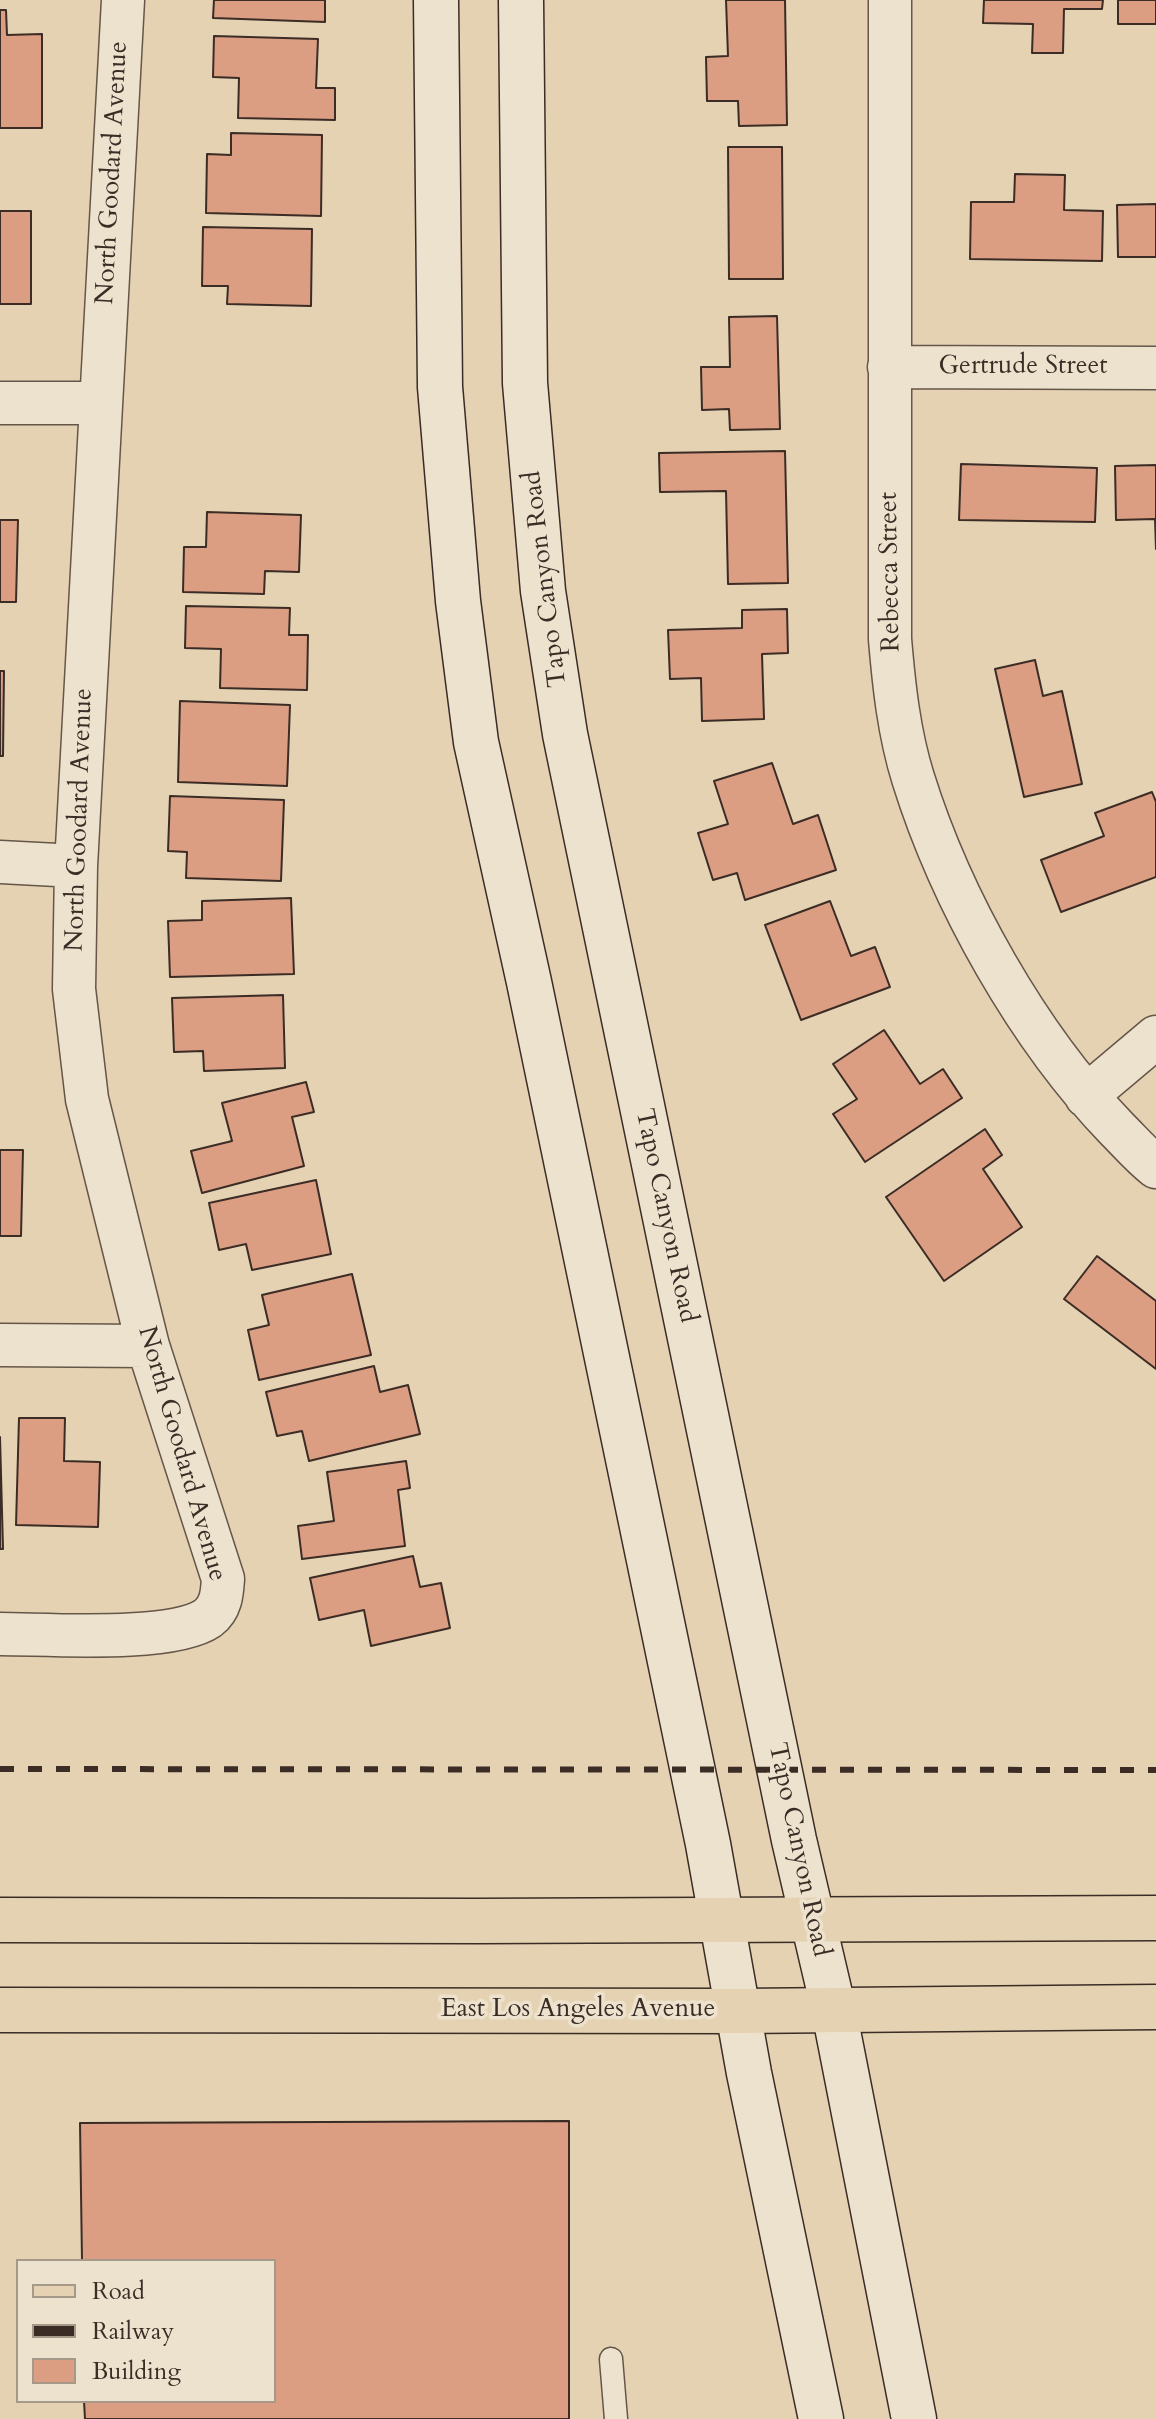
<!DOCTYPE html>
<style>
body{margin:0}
#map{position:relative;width:1156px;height:2419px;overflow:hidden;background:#e4d2b2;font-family:Cardo,serif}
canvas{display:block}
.legend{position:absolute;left:16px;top:2259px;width:260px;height:144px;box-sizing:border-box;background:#ede2cd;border:2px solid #a6998a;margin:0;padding:10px 14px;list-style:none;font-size:24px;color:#3b2c26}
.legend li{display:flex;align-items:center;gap:16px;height:40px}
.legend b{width:40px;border:2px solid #a6998a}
</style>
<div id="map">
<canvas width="1156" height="2419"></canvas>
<ul class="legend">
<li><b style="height:10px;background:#e4d2b2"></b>Road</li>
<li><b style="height:10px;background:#3b2c26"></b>Railway</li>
<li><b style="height:22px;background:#dc9e82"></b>Building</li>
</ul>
</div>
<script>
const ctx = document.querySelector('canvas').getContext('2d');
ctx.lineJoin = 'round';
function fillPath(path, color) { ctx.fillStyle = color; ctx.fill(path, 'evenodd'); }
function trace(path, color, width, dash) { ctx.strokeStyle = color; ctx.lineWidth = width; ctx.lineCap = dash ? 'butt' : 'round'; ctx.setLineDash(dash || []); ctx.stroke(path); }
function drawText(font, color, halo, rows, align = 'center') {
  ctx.font = font + ' Cardo,serif'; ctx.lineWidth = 7; ctx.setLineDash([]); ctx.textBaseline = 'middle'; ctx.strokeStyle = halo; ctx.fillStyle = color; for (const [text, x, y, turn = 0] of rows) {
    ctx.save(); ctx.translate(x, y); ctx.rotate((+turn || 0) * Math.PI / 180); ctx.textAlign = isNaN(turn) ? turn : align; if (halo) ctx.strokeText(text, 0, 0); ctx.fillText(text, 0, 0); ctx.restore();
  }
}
const building = new Path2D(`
 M214,0h111v22l-112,-4z
 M726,0h59l2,125 -48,1 -1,-25h-31l-1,-44 22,-1z
 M984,0h119l-1,9h-38l-1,44h-31l1,-29 -50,-1z
 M1118,0h38v24h-38z
 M0,10h6l1,25 35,-1v94h-42z
 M214,36l104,3 -2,49h19v32l-97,-2 1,-40 -26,-1z
 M231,133l91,2 -1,81 -115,-3 1,-59 24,1z
 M728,147h54l1,132h-54z
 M1015,174l50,1 -1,35 39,1 -1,50 -132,-2 1,-57h43z
 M1156,204v53h-38l-1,-52z
 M0,211h31v93h-31z
 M203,227l109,2 -1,77 -84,-2 1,-18h-26z
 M777,316l3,113 -50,1 -1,-21 -27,1 -1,-43h29l-1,-50z
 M785,451l3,132 -60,1 -2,-93 -66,1 -1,-39z
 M961,464l136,4 -2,54 -136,-2z
 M1156,465v84l-1,-30 -39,1 -1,-54z
 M207,512l94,3 -2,57 -34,-1 -1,23 -81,-2 1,-45h22z
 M0,520h18l-2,82h-16z
 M186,606l104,2 -1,27h19l-1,55 -87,-2 1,-39 -36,-1z
 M787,609l1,44 -26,1 2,65 -62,2 -1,-43 -31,1 -2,-49 74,-2v-18z
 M1035,660l8,36 19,-5 20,93 -58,13 -29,-128z
 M0,671h4l-1,85h-3z
 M180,701l110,4 -3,81 -109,-4z
 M772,763l21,61 25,-9 18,55 -91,30 -8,-27 -24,7 -15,-47 30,-9 -14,-43z
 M1152,792l4,10v75l-95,35 -20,-52 63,-24 -9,-23z
 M170,796l114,4 -3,81 -95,-3 1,-26 -19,-1z
 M291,898l3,76 -124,3 -2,-56 34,-1v-19z
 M830,901l21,55 24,-9 15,40 -89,33 -36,-95z
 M283,995l2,73 -81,3 -1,-20 -29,1 -2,-54z
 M884,1030l36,54 23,-15 19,29 -97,64 -32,-48 24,-15 -24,-35z
 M306,1082l8,30 -22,5 12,49 -102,27 -11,-42 41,-10 -10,-38z
 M985,1129l17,26 -19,14 39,58 -78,54 -58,-84z
 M0,1150h23l-2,86h-21z
 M316,1180l15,74 -79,16 -6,-26 -27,6 -10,-47z
 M1097,1256l59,45v68l-92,-70z
 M352,1274l19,81 -112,25 -11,-50 21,-5 -7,-30z
 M374,1366l6,26 28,-7 12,49 -111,27 -7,-30 -25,5 -11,-44z
 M19,1418h46l-1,43 36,1 -2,65 -82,-2z
 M0,1437l3,112h-3z
 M406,1461l4,27 -12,2 7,56 -103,13 -4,-33 36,-5 -7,-49z
 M413,1556l7,31 21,-4 9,45 -79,18 -7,-36 -45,10 -9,-42z
 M569,2121v298h-484l-1,-18h190v-140h-192l-2,-138z`);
fillPath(building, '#dc9e82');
trace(building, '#3b2c26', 2);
const service = new Path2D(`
 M611,2359l5,60`);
const minor = new Path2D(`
 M890,0v639c4,47 9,94 23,139 38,122 115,259 204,351 13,13 25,27 39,38
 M889,367l267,1
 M0,403h100
 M0,862l76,4
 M1086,1096l70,-59
 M0,1345l148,1
 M0,1634c47,0 172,9 208,-16 13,-10 14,-24 15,-39l-75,-233 -61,-247 -13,-110 2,-123 47,-866`);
const secondary = new Path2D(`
 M436,0l4,387 18,214 18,141 53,240 179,862 41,229 72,346
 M521,0l4,383 18,208 22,143 229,1106 40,171 80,408`);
const primary = new Path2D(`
 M0,1920l478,1 678,-3
 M0,2010l740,1 416,-4`);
trace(service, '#655649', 25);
trace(minor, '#655649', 45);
trace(secondary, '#3b2c26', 47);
trace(primary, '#3b2c26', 47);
trace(service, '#ede2cd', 22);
trace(minor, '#ede2cd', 42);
trace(secondary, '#ede2cd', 44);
trace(primary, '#e4d2b2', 44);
trace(new Path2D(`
 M0,1769l1156,1`), '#3b2c26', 6, [14, 14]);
drawText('26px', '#3b2c26', '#ede2cd', [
 ["North Goodard Avenue",113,173,-87],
 ["Gertrude Street",1023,367],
 ["Rebecca Street",891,572,-91],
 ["Tapo Canyon Road",546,579,-97],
 ["North Goodard Avenue",80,820,-88],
 ["Tapo Canyon Road",665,1216,78],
 ["North Goodard Avenue",181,1454,74],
 ["Tapo Canyon Road",798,1850,78],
 ["East Los Angeles Avenue",578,2010]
]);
</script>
